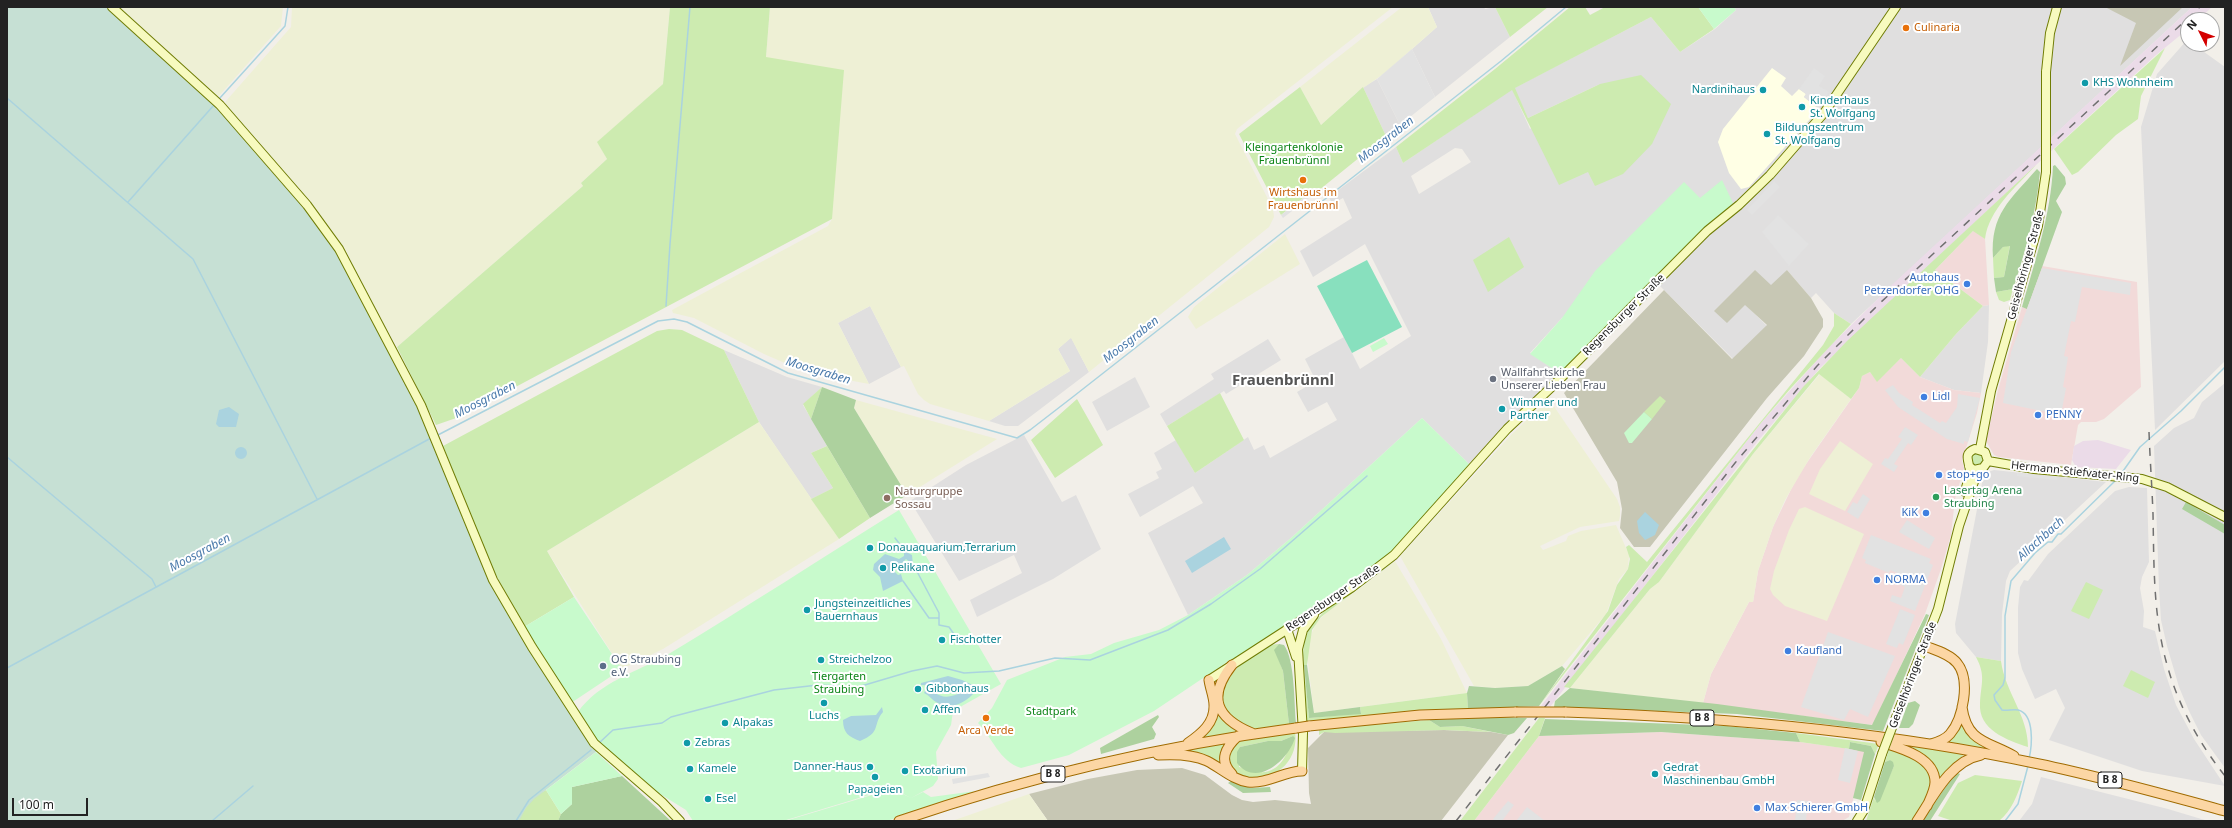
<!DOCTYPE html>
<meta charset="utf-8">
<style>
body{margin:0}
#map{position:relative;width:2232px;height:828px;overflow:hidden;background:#f2efe9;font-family:"Noto Sans",sans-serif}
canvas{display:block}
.frame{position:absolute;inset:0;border:8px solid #222;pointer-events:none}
.north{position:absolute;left:2180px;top:12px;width:40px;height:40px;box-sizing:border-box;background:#fff;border:1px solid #a7a7a7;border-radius:50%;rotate:312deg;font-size:11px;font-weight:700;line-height:16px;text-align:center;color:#222}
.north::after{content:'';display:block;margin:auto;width:14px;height:18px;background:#d40000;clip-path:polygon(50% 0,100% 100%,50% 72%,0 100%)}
.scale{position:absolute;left:12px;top:798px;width:76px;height:18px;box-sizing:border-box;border:2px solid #222;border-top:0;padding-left:5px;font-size:12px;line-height:14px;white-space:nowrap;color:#222;-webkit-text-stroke:3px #fff;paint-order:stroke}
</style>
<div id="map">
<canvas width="2232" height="828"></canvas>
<div class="frame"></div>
<div class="north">N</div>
<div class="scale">100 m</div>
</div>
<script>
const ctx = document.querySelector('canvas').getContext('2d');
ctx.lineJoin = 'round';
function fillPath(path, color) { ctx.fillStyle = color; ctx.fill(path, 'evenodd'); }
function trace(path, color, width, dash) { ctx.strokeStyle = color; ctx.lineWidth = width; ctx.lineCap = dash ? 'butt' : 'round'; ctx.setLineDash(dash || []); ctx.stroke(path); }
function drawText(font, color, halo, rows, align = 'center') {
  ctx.font = font + ' "Noto Sans",sans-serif'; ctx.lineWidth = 4; ctx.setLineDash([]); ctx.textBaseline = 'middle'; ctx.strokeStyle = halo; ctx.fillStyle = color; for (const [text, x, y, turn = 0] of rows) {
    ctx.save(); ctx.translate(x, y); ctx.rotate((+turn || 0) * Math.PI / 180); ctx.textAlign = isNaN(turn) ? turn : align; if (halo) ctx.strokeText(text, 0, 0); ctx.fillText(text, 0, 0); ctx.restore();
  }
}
fillPath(new Path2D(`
 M1428,7h56l1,2 10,-2 15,30 -75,60 -23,-48 25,-22z
 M1734,7h458l-341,317 -17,-11 -18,-20 -5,5 -24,-28 1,33 -43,1 22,22 -34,33 -79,-79 78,-77 -170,115 -32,35 31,21 -91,91 -48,-47 -131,120 -44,37 -59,40 -40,-82 55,-30 -10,-17 -53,31 -12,-23 31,-16 -3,-6 6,-3 -8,-16 22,-13 19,33 53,-36 6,13 10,-5 6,13 67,-38 -10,-18 -19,10 -11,-20 19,-11 -11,-22 39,-22 16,32 51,-33 -46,-92 -52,33 -13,-26 52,-33 -9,-20 -11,6 -3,-7 67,-50 7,16 109,-74 18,40 70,-45 -72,34 -14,-30 137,-71 29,35 35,-23 21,-19zM1455,148l7,1 9,13 -52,32 -8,-18z
 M2187,40l1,4h5l32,23v294l-70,69 -14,-303 16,-53z
 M1377,79l23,46 -14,11 -23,-49z
 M1989,305l-1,37 -7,51 -27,-3 -34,-13 36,-43 27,-28z
 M870,306l31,61 -32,17 -31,-61z
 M1071,337l18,35 -71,54h-13l-16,-5 81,-50 -12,-22z
 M1268,339l13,21 -55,34 -2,-3 -57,35 -7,-12 54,-35 -3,-5z
 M724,350l63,27 35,10 -19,18 24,41 -16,7 22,35 -22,11 -52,-77z
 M1135,377l15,30 -43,24 -15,-29z
 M2225,383v385l-24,-33 -12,-24 -10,-24 -12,-41 -6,-26 -2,-32 -5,-142 20,-18 20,-10 8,-16z
 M1024,435l38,67 14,-7 25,54 -48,30 -76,38 -7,-17 52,-27 -8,-18 -55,26 -49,-80 56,-36z
 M1994,470l112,12 -96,89 -4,10 -4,33 -1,47 -25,-4 -20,-24 -1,-9 28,-146 5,-6z
 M2129,487l18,1 2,74 -7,15 -2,11 4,23 -1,16 12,4 9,38 12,36 18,34 31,47 -83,-15 -93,-31 16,-32 -9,-19 -21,10 -13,-30 -4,-16v-45l2,-21 4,-7 4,1 20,-27 67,-63z
 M2041,777l127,32 40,12h-189l13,-17z`), '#e0dfdf');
fillPath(new Path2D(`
 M1974,230l11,9 4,66 -6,1 -48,-36z
 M2042,266l95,16 4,105 -37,32 -8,3h-15l-3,3 -7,40 -72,-8 -5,-2 -8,-14 12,-51 24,-83 4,1z
 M1901,358l19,19 34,13 27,3 -4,20 -15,48 2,7 -9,31 -4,36 -10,34 -16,45 -52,111 -170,-22 8,-29 38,-72h4l5,-31 15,-44 24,-50 62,-89 3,-12 8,-4 7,9z
 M1661,732l139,10 65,9 -16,66 -7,4h-368l65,-85z`), '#f2dad9');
fillPath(new Path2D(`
 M2192,7h20l-14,13h-10v9l-32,26 -120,110 -216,203 -63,74 -207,265 -9,-1 220,-283 67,-75 68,-67z
 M2098,440l33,10 -15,19 -40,-2 -4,-7 2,-14 9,-5z`), '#ebdbe8');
fillPath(new Path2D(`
 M1772,68l14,10 -5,8 11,10 7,-7 7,5 -2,3 15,12 -70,78 -8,2 -12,-16 -11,-31 5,-13z`), '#ffffe5');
fillPath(new Path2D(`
 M2105,7h78l-63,59 16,-43z
 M1755,270l16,15 16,-15 24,28 12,21v8l-19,29 -37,42 -117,149h-16l-14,-19 2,-19 -5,-27 -53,-89 100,-103 68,69 35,-34 -22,-20 -18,18 -13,-12z
 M1444,730l47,2 17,3 -67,86h-393l-19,-27 59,-15 49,-9 45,-2 23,7 27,20 10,5 11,2 22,-2 36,4 -2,-11 -1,-45 16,-16z`), '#c7c7b4');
fillPath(new Path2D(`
 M117,7h166l-2,19 -63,71z
 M292,7h378l-7,77 -65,58 9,17 -26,24 2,3 -186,161 -70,-122 -102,-120 1,-4 65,-74z
 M770,7h623l-156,122 -2,5 38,75 1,8 -5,10 -180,145 -18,-34 -13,11 12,22 -81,50 -59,-17 -6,-4 -6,-6 -14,-28 -3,1 -31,-61 -32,17 31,61 -53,-10 -22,-7 -30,-13 -70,-36 -21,-5 -1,-3 156,-84 4,-7 -66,-162z
 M1402,7h26l9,20 -52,46 -29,20 -35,32 -21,-38z
 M1285,234l15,30 -104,65 -8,-12 6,-10z
 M1820,374l31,25 -40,57 -26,44 -12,27 -15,44 -5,31h-4l-38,72 -8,29 -133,-15 80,-99 9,-7 94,-128z
 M1549,399l68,100 3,8v9l-1,5 -39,6 -40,19 3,4 23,-9 2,-5 13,-5 35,-6 13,30 -1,14 -9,10 -13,35 -44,52 -34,20 -33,2 -21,-2 -74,-130 112,-122z
 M856,400l141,39 -90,56 -53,-87z
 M759,422l80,117 -176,110 -41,20 -75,-118z
 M1840,441l33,23 -28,47 -36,-17 11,-25z
 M1805,507l59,27 -37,87 -42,-15 -12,-11 -3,-6 4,-18 15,-41 10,-21z
 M1395,561l46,78 26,54 -153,20 -7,-59 2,-14 7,-17 13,-13 33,-23z
 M1029,794l19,27h-96z`), '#eef0d5');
fillPath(new Path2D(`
 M670,7h100l-4,50 78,13 -12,149 -373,198 -23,8 -39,-78 186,-161 -2,-3 26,-24 -10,-17 66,-58z
 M1495,7h53l-38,30z
 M1570,7h15l5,8 15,-8h93l16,22 -34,23 -29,-35 -136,71 13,30 72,-34 41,-9 30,29 -19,40 -29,30 -28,12 -7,-14 -29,13 -47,-95 -109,73 -7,-16 99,-78z
 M2165,48l-24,48 -3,23 -22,16 -38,37 -6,3 -18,-26z
 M1300,87l21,38 42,-38 23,49 -68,55 -2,-3 -35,27 -42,-81z
 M2036,165c-20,22 -47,44 -51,74l-12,-8 -38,39 48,36 -27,28 -36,43 -19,-19 -24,24 -7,-10 -8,4 -3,12 -8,11 -32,-25 -66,80 -94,128 -9,7 -80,99 -6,-1 239,-300 44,-46z
 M1509,237l15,30 -36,25 -15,-32z
 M2010,245l-6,32 -10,1 -1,-20 10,-11z
 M2013,289l-3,11 -6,2 -5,-2 -3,-8z
 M1834,313l17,11 -60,64 -30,35 -222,283 69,-95 9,-26 11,-16 2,-10 -4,-12 3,-2 18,17 176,-217 11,-19z
 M669,329l13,1 42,20 35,72 -212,129 27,46 -50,30 -37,-69 -44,-112 214,-115z
 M822,387l-11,32 -8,-15z
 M1220,393l24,47 -49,33 -28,-47z
 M1660,396l6,5 -14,18 -8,-7z
 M1077,399l26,46 -48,33 -24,-38z
 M827,446l43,72 -31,21 -28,-40 22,-11 -22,-35z
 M1970 459a7 7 0 1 1 14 0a7 7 0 1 1-14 0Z
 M1395,561l-74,56 -9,13 -5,35h-3l5,53 52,-5 -1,-6 107,-14 1,16 -161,12 -4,-66 1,-14 5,-12 16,-19z
 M2086,582l17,8 -14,29 -18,-8z
 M1279,644l-4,6 8,21 6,53c-13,2 -30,7 -42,3 -6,-2 -11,-8 -15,-11 -28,-22 2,-48 22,-61 8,-5 15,-11 25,-11z
 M1976,657l25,4c4,31 27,54 27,86 -21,-7 -50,-17 -48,-44 1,-20 6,-27 -4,-46z
 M2131,670l24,12 -7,16 -25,-12z
 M1217,711l10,12 12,10 -36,6z
 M1539,718h6l-6,18 -65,85h-14z
 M1429,720l11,7 22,-1 29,6 -47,-2 -109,3 -11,-1 -5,3v-6z
 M1960,723l9,11 27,17 -50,-7z
 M1295,731c4,28 -16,47 -42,48 -6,1 -13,-4 -18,-6l-8,-17 11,-16zM1293,736c-5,15 -10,33 -28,36 -8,1 -19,-4 -26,-5l1,-20 28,-6h13z
 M1796,733l83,11 -4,10 -4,-8 -21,-4 -1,7 -49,-7z
 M1226,742l-4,23 -43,-15z
 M1908,744l57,10 -11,9 -16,22 -2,-8 -29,-30z
 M1890,747c50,20 50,32 22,74h-46l8,-24 1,4 11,-17 8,-18 -4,-6 -5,2z
 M1975,775l47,6c-5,15 -10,29 -23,40h-46l-15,-5 20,-33z
 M546,790l15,24 -3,7h-45l13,-21z`), '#cdebb0');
fillPath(new Path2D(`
 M2055,165l10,12 1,7 -10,17 6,11 -35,97 -5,-2c13,-46 29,-93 31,-141z
 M2037,169l3,3c-4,41 -14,78 -27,117l-17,3 -2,-14 10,-1 6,-31 -7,1 -10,11c-3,-44 17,-58 44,-89z
 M822,387l34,13 -2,8 53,87 -37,23 -59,-99z
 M2186,502l39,23v9l-43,-25z
 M1926,614l3,1 -46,116 -146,-17 -183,-7 1,-6 15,-13 147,16 155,21z
 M1279,644l5,1c11,15 10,58 12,78l-7,1 -6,-53 -9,-21z
 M1304,665h3l7,48 46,-6 1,7 -52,4z
 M1562,666l3,3 -26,37 -71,3 -1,-16 2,-7 26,2 33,-2z
 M1915,701l5,4 -7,19 -4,4h-10l9,-25z
 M1158,715l1,2 -7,10 4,7 -2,5 -53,15 -1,-6z
 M1497,717l30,1 -13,15 -6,2 -46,-9 -22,1 -11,-7z
 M1545,719l182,7 69,7 4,9 -139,-10 -122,4z
 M1293,736l2,2c-7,23 -39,50 -58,25v-11l3,-5 28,-6h13z
 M1850,742l21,4 4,8 -14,46 -8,-2 11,-46 -15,-3z
 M1890,760l3,2 1,4 -14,35 -3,2 -3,-6 11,-35z
 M1956,772l4,2 -30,47h-8z
 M622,776l49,45h-113l3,-7 11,-10v-17z
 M1231,781l20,7 19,-1 1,5 -28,1 -15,-10z`), '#add19e');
fillPath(new Path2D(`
 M7,7h100l117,107 74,85 37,49 55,104 38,75 51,129 118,195 -63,48 -8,9 -7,13h-512z`), '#c6e0d4');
fillPath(new Path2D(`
 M1698,7h36l2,3 -22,19z
 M1722,180l11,23 -172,171 -31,-20 32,-36 33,-47 89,-89 16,16z
 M1384,338l4,6 -15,8 -3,-6z
 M1644,412l8,7 -20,24h-3l-5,-10z
 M1422,418l48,47 -80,88 -40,32 -111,72 -9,3 -76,51 -85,44 -48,13c-22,-7 -29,-31 -43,-45l14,-15 15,-28 58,-23 26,-3 23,-11 45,-13 29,-15 59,-40 44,-37z
 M899,510l102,174 -48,27 -2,14 -15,27 2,27 -5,7 -22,12 12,-6 8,5 45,-6 -89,30h-102l107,-32 19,9 -19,-10 -109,33h-90l-7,-11 -29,-18 -61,-53 -18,-27c21,-30 59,-40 89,-57 78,-47 155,-97 232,-145z
 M574,597l48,72 -51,34 -47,-76z
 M596,752l26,24 -50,11v17l-11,10 -15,-24z`), '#c8facc');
fillPath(new Path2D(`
 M1367,260l35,67 -50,26 -35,-67z`), '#88e0be');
fillPath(new Path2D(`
 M1412,49l23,48 -35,28 -23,-46z
 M1814,68l11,8 -6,10 10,6 -10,17 -15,-12 2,-3 -7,-5z
 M1774,181l6,6 -28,28 -5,-5z
 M1316,188l2,3 -35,27 -2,-3z
 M1778,215l31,29 -20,22 -27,-34z
 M2042,268l89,15 -1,12 -48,-8 -7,35 -4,-1 -7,35 4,1 -5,30 3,1 -5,27 -58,-12 8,-51z
 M1893,385l6,8 14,9 -1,3 28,18 2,-2 4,2 11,-16 1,-13 22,4 -12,44 -4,-1v3l-17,-5 -49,-32 -13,-17z
 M1905,427l13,8 -7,10 -3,-2 -14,21 4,2 -4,6 -13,-8 4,-6 3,1 14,-20 -4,-2z
 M2017,473l40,4v3l-40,-4z
 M1863,494l7,5 -12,20 -11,-7 6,-10 4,2z
 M1907,520l28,18 -6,11 -30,-17z
 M1871,535l60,24 -2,4 4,2 -18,46 -25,-10 2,-6 9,3 4,-11 -8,-4 3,-9 -10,-4 -1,3 -24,-10 1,-3 -4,-2z
 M1900,609l15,6 -12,30 -4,-2 -2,5 -11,-4z
 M1828,632l67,24 -27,61 -18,-8 -6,11 -43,-13z
 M1845,748l13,3 -8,32 -12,-3z
 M988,773l2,4 -37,7 -1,-5z
 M1797,800l11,1 -2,20h-11z
 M1508,801l6,4 -12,16h-6l-3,-2z
 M1527,807l18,14h-29z`), '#e2e2e2');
fillPath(new Path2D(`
 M229,407l10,7 -3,13h-17l-3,-3 3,-14z
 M235 453a6 6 0 1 1 12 0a6 6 0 1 1-12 0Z
 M1645,512l14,13 -4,10 -10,5 -6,-7 -2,-12z
 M1224,537l7,12 -39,24 -7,-12z
 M904,551l8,4 1,10 -7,-6 -12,12 4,4 3,-1 2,7 -20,10 -3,-14 -7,-7 1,-6 11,-10 14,5 5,-3z
 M948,676l14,4 13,6v6c-10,11 -24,19 -39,10 -4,-2 -7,-7 -12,-9l1,-2c15,1 14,10 33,3v-5l-12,-3 -25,-1v-2z
 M882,707l1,5c-11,13 -1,20 -23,29 -11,-4 -17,-8 -17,-21l8,-4 25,-1z`), '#aad3df');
trace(new Path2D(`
 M7,98l186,161 124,240
 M219,99l66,-73 3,-19
 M128,202l86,-97
 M666,306l4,-62 20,-237
 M436,436l222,-115 16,-2 13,3 101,51 229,65 13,-8 44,-34 427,-335 65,-54
 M7,457l145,122 4,8
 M2121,474l19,-27 41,-36 44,-44
 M895,538l11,14
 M913,564l26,49v12l10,2 9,13
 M903,581l26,37h9
 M7,668l424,-230
 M599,743l14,-13 49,-7 9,-6 103,-27 44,-5 40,2 54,-16 25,-5 27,7 35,-2 56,-13 35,2 78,-30 43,-26 49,-35 107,-93
 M2029,759c3,-13 6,-45 -11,-49 -5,-1 -11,1 -16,0l-7,-10 -1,-5 9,-10 2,-7v-62l6,-35 24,-28 13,-11h4l6,-8h3l55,-54
 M212,821l41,-35
 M516,821l13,-21 62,-50
 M2005,821l13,-17 10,-38`), '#aad3df', 1.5);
const secondary = new Path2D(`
 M112,7l108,98 87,100 32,44 82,156 72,175 39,67 62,96 68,59 18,19
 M2046,72l4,-39 7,-26
 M1980,449l11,-58 47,-165 8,-54
 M1988,461l46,8 108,10 25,8 58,30
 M1965,492c1,-7 5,-14 5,-20 0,-10 -8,-18 5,-23l10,3 3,9 -5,7 -9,2 -5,-4
 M1287,629l9,28
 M1209,680l142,-92 43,-33 113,-126 52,-49 148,-149 32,-26 31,-30 54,-62 72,-106
 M1893,725l45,-116 21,-83 19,-56
 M1302,771l1,-38 -5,-84 5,-19 11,-15
 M1857,821l7,-11 18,-56`);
const primary = new Path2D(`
 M1925,646c10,4 25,8 32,17 14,17 6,56 -7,71 -5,6 -12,8 -19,10
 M1232,665c-25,32 -16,53 20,68
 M1962,707c5,36 26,34 52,49
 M1565,712c159,5 318,19 474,52 63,13 124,30 186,47
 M1309,726l111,-11 96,-3
 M1881,742c19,6 54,15 54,40 0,8 -5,17 -8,24
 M1188,743c13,-9 27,-20 26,-38 0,-8 -4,-17 -5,-25
 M1158,755c17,-1 34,-1 49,6 14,7 26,19 41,21 20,2 36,-11 54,-11
 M1232,774c-14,-14 -6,-27 6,-38
 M899,821c129,-44 261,-75 397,-93
 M1917,821c16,-24 33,-60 64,-66`);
trace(secondary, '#707d05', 10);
trace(primary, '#a06b00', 11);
trace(secondary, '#f7fabf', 8);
trace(primary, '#fcd6a4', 9);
trace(new Path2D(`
 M2149,432c1,27 3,55 4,82 1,49 0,99 13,147 11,42 32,81 59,115
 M1456,821l279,-358 82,-97 63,-63 320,-296`), '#707070', 1.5, [8, 8]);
const secondaryBridge = new Path2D(`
 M2046,72v100
 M1882,754l11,-29`);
const primaryBridge = new Path2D(`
 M1516,712h49
 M1296,728l13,-2`);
trace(secondaryBridge, '#707d05', 10, []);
trace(primaryBridge, '#a06b00', 11, []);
trace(secondaryBridge, '#f7fabf', 8);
trace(primaryBridge, '#fcd6a4', 9);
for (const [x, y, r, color] of [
 [1906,28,4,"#e8710a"],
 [2085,83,4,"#0f9aa8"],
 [1763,90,4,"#0f9aa8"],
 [1802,107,4,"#0f9aa8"],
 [1767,134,4,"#0f9aa8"],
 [1303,180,4,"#e8710a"],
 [1967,284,4,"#3f7fe0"],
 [1493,379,4,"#6b7280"],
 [1924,397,4,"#3f7fe0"],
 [1502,409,4,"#0f9aa8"],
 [2038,415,4,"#3f7fe0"],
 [1939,475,4,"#3f7fe0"],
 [1936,497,4,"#2e9e5b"],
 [887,498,4,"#8d6e63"],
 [1926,513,4,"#3f7fe0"],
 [870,548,4,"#0f9aa8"],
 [883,568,4,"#0f9aa8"],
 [1877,580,4,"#3f7fe0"],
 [807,610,4,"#0f9aa8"],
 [942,640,4,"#0f9aa8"],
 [1788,651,4,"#3f7fe0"],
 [821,660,4,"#0f9aa8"],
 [603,666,4,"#5c6f8a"],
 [918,689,4,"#0f9aa8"],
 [824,703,4,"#0f9aa8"],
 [925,710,4,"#0f9aa8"],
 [986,718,4,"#e8710a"],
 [725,723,4,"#0f9aa8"],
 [687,743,4,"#0f9aa8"],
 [870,767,4,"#0f9aa8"],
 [690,769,4,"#0f9aa8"],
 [905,771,4,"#0f9aa8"],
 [1655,774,4,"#0f9aa8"],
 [875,777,4,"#0f9aa8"],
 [708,799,4,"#0f9aa8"],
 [1757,808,4,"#3f7fe0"]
]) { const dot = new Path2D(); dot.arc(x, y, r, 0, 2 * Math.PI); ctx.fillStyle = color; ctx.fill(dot); trace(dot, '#fff', 1.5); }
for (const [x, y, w] of [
 [1702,718,24],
 [1053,774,24],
 [2110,780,24]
]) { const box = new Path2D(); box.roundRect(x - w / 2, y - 8, w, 16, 3); ctx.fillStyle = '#fff'; ctx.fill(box); trace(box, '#222', 1); }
drawText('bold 10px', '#222', null, [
 ["B 8",1702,718],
 ["B 8",1053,774],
 ["B 8",2110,780]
]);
drawText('11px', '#c56008', '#fff', [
 ["Culinaria",1914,28,"left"],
 ["Wirtshaus im",1303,193],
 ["Frauenbrünnl",1303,206],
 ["Arca Verde",986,731]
]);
drawText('11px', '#0d838f', '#fff', [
 ["KHS Wohnheim",2093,83],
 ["Nardinihaus",1755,90,"right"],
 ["Kinderhaus",1810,101],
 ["St. Wolfgang",1810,114],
 ["Bildungszentrum",1775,128],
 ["St. Wolfgang",1775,141],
 ["Wimmer und",1510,403],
 ["Partner",1510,416],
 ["Donauaquarium,Terrarium",878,548],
 ["Pelikane",891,568],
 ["Jungsteinzeitliches",815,604],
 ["Bauernhaus",815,617],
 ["Fischotter",950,640],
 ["Streichelzoo",829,660],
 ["Gibbonhaus",926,689],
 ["Affen",933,710],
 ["Luchs",824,716,"center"],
 ["Alpakas",733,723],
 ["Zebras",695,743],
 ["Danner-Haus",862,767,"right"],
 ["Gedrat",1663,768],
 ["Maschinenbau GmbH",1663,781],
 ["Kamele",698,769],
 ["Exotarium",913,771],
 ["Papageien",875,790,"center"],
 ["Esel",716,799]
], 'left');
drawText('11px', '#0c8416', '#fff', [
 ["Kleingartenkolonie",1294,148],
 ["Frauenbrünnl",1294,161],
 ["Tiergarten",839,677],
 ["Straubing",839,690],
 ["Stadtpark",1051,712]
]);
drawText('11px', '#222', '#fff', [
 ["Geiselhöringer Straße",2026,265,-75],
 ["Regensburger Straße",1624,315,-45],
 ["Hermann-Stiefvater-Ring",2075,472,6],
 ["Regensburger Straße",1333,598,-34],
 ["Geiselhöringer Straße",1913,675,-69]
]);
drawText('11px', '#366cbe', '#fff', [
 ["Autohaus",1959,278,"right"],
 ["Petzendorfer OHG",1959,291,"right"],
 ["Lidl",1932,397],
 ["PENNY",2046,415],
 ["stop+go",1947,475],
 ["KiK",1918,513,"right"],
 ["NORMA",1885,580],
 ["Kaufland",1796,651],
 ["Max Schierer GmbH",1765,808]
], 'left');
drawText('11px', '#5b616d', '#fff', [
 ["Wallfahrtskirche",1501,373],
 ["Unserer Lieben Frau",1501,386]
], 'left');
drawText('11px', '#27864d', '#fff', [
 ["Lasertag Arena",1944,491],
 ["Straubing",1944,504]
], 'left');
drawText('11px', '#785e54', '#fff', [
 ["Naturgruppe",895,492],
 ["Sossau",895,505]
], 'left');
drawText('11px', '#4e5e75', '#fff', [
 ["OG Straubing",611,660],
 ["e.V.",611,673]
], 'left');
drawText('italic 12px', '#4a7aab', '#fff', [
 ["Moosgraben",1386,140,-38],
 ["Moosgraben",1131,340,-38],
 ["Moosgraben",818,371,17],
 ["Moosgraben",485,400,-27],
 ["Allachbach",2041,539,-42],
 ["Moosgraben",200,553,-28]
]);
drawText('bold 15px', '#555', '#fff', [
 ["Frauenbrünnl",1283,381]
]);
</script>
